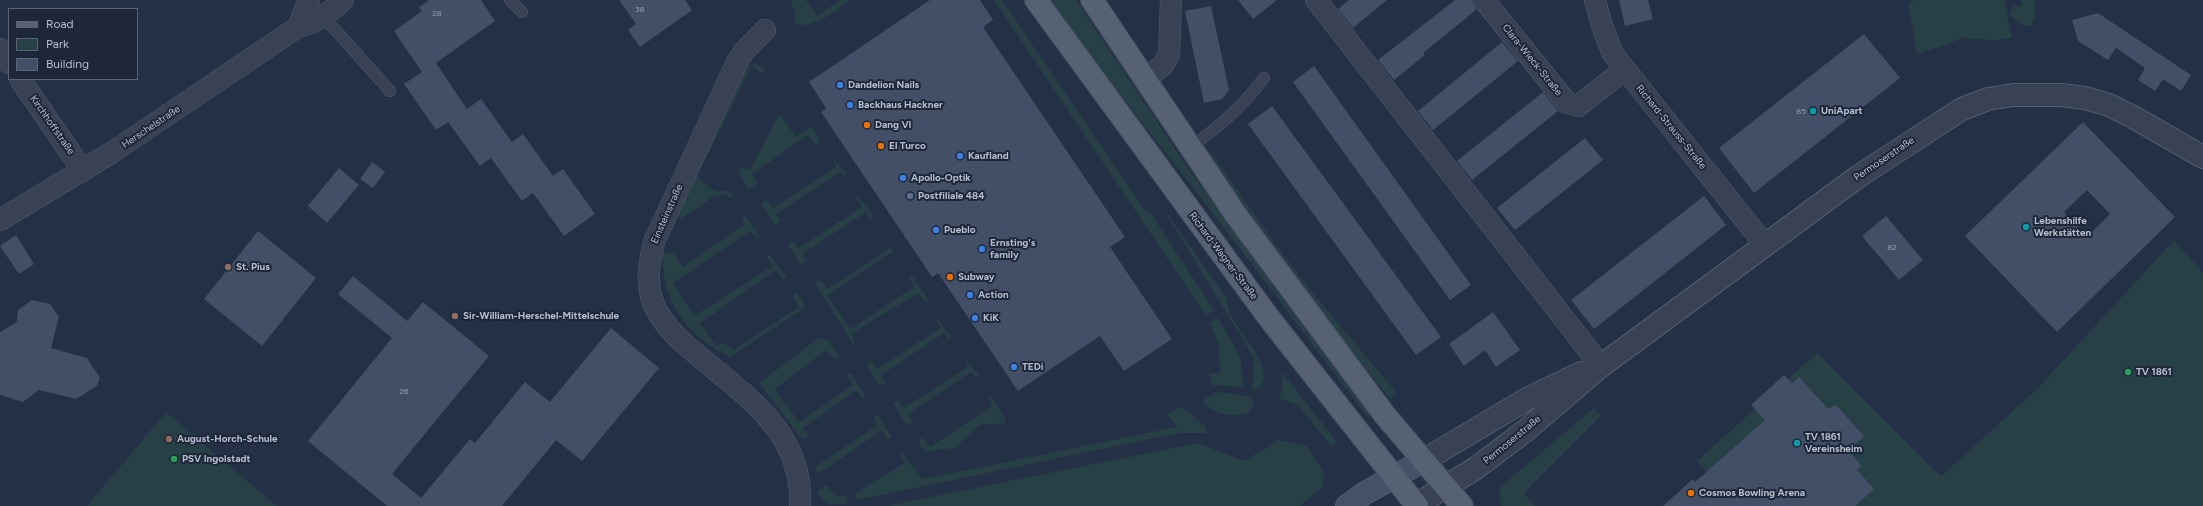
<!DOCTYPE html>
<meta charset="utf-8">
<style>
body{margin:0}
#map{position:relative;width:2203px;height:506px;overflow:hidden;background:#243045;font-family:Figtree,sans-serif}
canvas{display:block}
.legend{position:absolute;left:8px;top:8px;width:130px;height:72px;box-sizing:border-box;background:#1d2739;border:1px solid #5a6375;margin:0;padding:5px 7px;list-style:none;font-size:12px;color:#b6bdce}
.legend li{display:flex;align-items:center;gap:8px;height:20px}
.legend b{width:20px;border:1px solid #5a6375}
</style>
<div id="map">
<canvas width="2203" height="506"></canvas>
<ul class="legend">
<li><b style="height:5px;background:#566174"></b>Road</li>
<li><b style="height:11px;background:#264046"></b>Park</li>
<li><b style="height:11px;background:#424f67"></b>Building</li>
</ul>
</div>
<script>
const ctx = document.querySelector('canvas').getContext('2d');
ctx.lineJoin = 'round';
function fillPath(path, color) { ctx.fillStyle = color; ctx.fill(path, 'evenodd'); }
function trace(path, color, width, dash) { ctx.strokeStyle = color; ctx.lineWidth = width; ctx.lineCap = dash ? 'butt' : 'round'; ctx.setLineDash(dash || []); ctx.stroke(path); }
function drawText(font, color, halo, rows, align = 'center') {
  ctx.font = font + ' Figtree,sans-serif'; ctx.lineWidth = 4; ctx.setLineDash([]); ctx.textBaseline = 'middle'; ctx.strokeStyle = halo; ctx.fillStyle = color; for (const [text, x, y, turn = 0] of rows) {
    ctx.save(); ctx.translate(x, y); ctx.rotate((+turn || 0) * Math.PI / 180); ctx.textAlign = isNaN(turn) ? turn : align; if (halo) ctx.strokeText(text, 0, 0); ctx.fillText(text, 0, 0); ctx.restore();
  }
}
fillPath(new Path2D(`
 M794,0h12l11,16 23,-16h11c-16,11 -33,26 -54,25l-3,-4 1,-9 -4,-9z
 M994,0h8l142,209 6,3 64,98 -8,6z
 M1047,0h29l112,168 94,130 89,117 -3,3 -127,-168z
 M1916,0h88l8,38 -18,2 -33,-2 -15,7 -29,9 -9,-52z
 M2021,0h12l3,15 -5,11h-6l-16,-11 5,-9 6,1 2,-2z
 M755,64l9,4v6l-13,-7 -54,109c10,9 17,19 30,14l6,6 -1,2h-2l-4,-4 -13,3 -33,23 -2,-6 67,-145z
 M778,116h3l15,21 16,-11 9,16 -5,3 -8,-10 -56,39 6,9 -10,6 -10,-19 4,-3 8,4z
 M1211,152l65,93 39,51 82,97 -7,6 -79,-99 -102,-145z
 M831,156l16,18 -1,3 -6,-5 -64,42 5,8 -7,2 -12,-20 4,-4 7,8 63,-41z
 M858,196l15,19v2l-2,2 -5,-7 -64,42 5,8 -7,2 -12,-20 4,-3 7,7 63,-41 -6,-10z
 M1157,199l68,97c2,6 3,12 5,18 6,15 54,63 25,76l-3,-3 2,-29 -3,-5z
 M744,216l3,2 12,17 -1,2 -2,1 -6,-7 -77,52 21,33 79,-50 -6,-9 3,-2 16,21 -1,2 -3,1 -6,-9 -76,53 16,23 5,-4 13,8 65,-43 -6,-10 2,-4 4,2 7,12 -76,50c-44,-22 -69,-55 -67,-105l11,2 9,13 62,-43 -3,-5z
 M2174,240l29,33v233h-469l-37,-45 120,-108 124,123 95,-86z
 M891,247l3,4 -2,1 -65,44 23,33 64,-42 -5,-9 3,-2 16,23 -3,3 -7,-9 -67,41 4,8 -2,2 -38,-61 5,-4 8,10z
 M936,317l15,19v2l-2,2 -5,-7 -63,42 5,8 -7,2 -12,-20 4,-4 6,8 64,-41 -6,-10z
 M1218,318l23,40 2,29 -31,-2 -3,-12h11l-2,-30 -8,-20z
 M820,337l9,4 11,16 -6,2 -8,-9 -51,39 24,33 54,-37 -6,-9 2,-3 3,1 14,23 -4,1 -6,-8 -53,38 6,8 -6,4 -44,-57z
 M963,356l15,18v3l-2,1 -5,-6 -63,42 5,8 -4,3 -3,-1 -13,-20 5,-4 6,8 64,-41z
 M1282,372l55,70 -6,4 -32,-40 -20,-8 3,-10z
 M1216,392l33,4 6,7 -7,10c-14,5 -38,2 -45,-13z
 M990,395l15,22 -1,6 -25,2 -24,23 -28,3 -7,-4 -1,-6 4,-4 7,10 62,-41 -4,-8z
 M1182,406l25,22 -1,5h-27l-322,67 -1,-7 48,-30 -4,-7 2,-3 21,26 254,-52 -10,-12z
 M1594,408l7,8 -77,77 11,13h-34l-2,-18z
 M166,412l111,94h-190z
 M876,415h2l14,22 -4,2 -6,-9 -64,44 -3,-7 63,-42 -4,-7z
 M1279,440l28,6 17,27 -2,14 -22,19h-414l312,-63 46,18z
 M827,485l9,12 10,-2 1,8c-18,3 -21,3 -30,-11z`), '#264046');
fillPath(new Path2D(`
 M429,0h52l14,21 -59,42 31,46 14,-10 31,43 11,-8 30,42 10,-7 32,45 -31,22 -31,-43 -11,8 -31,-43 -11,8 -32,-44 -12,8 -32,-46 18,-12 -28,-41 28,-20 -3,-4z
 M619,0h66l7,10 -52,37 -12,-17 8,-6z
 M930,0h50l13,20 -10,7 142,210 -15,10 62,92 -48,32 -24,-35 -82,55 -80,-118 -6,4 -111,-165 5,-4 -17,-26z
 M1238,0h39l-24,19z
 M1349,0h38l-34,28 -15,-19z
 M1455,0h17l4,10 -53,43 2,2 -31,25 -16,-20z
 M1619,0h29l5,19 -28,7z
 M1211,6l18,84 -7,9 -18,4 -19,-92z
 M2098,13l93,62 -10,16 -18,-12 -8,12 -17,-11 7,-12 -29,-20 -8,12 -30,-19 -6,-21z
 M1864,34l36,44 -146,115 -35,-45z
 M1502,42l16,19 -85,69 -15,-19z
 M1314,66l157,219 -21,15 -157,-218z
 M1543,92l15,19 -86,69 -15,-19z
 M1272,106l169,231 -25,18 -168,-231z
 M2083,122l92,95 -118,115 -92,-96zM2087,190l23,24 -23,23 -23,-25z
 M1585,138l18,22 -88,70 -18,-22z
 M372,162l13,10 -12,16 -13,-9z
 M339,168l20,17 -32,38 -19,-17z
 M1704,196l22,29 -132,104 -23,-29z
 M1886,216l37,44 -24,20 -37,-44z
 M258,231l58,47 -54,68 -58,-47z
 M16,235l18,29 -15,10 -19,-28z
 M353,276l54,45 16,-19 66,54 -97,118 29,24 49,-59 5,4 50,-61 25,20 61,-74 48,40 -77,93 -26,-21 -54,66h-115l-79,-65 84,-103 -54,-44z
 M32,300l18,4 9,13 -8,31 36,10 13,20 -3,8 -21,13 -37,-9 -16,12 -23,-7v-63l17,-10 1,-12z
 M1493,312l27,38 -24,17 -11,-17 -21,16 -15,-22z
 M1784,375l8,9 7,-7 29,32 8,-4 28,31 -16,14 14,16 -5,4 17,19 -19,17h-192l30,-27 2,3 70,-62 -14,-15z`), '#424f67');
const service = new Path2D(`
 M510,0l12,12
 M321,14l69,77
 M1191,147c28,-20 52,-41 73,-69`);
const minor = new Path2D(`
 M1316,0l285,366
 M1484,0l83,103 11,3 46,-36
 M1595,0l7,26 11,28 152,191
 M298,27l11,-27
 M765,30l-20,20 -8,12 -83,180c-4,18 -8,36 -3,54 5,20 22,38 37,51 51,45 116,81 112,159
 M0,49l9,14
 M20,79l63,92
 M1145,79l17,-13 7,-11 2,-55
 M0,220l111,-67 187,-126c18,-3 33,-15 45,-27`);
const tertiary = new Path2D(`
 M1423,461l104,-62 54,-26
 M1416,505l60,-37 49,-37 76,-65 258,-190 103,-67 26,-10 25,-4h48l24,3 24,7 26,13 68,39`);
const secondary = new Path2D(`
 M1347,506l18,-13 58,-32`);
const primary = new Path2D(`
 M1036,0l233,318 148,188
 M1092,0l144,215 148,199 78,92`);
trace(service, '#545d6e', 12);
trace(minor, '#545d6e', 22);
trace(tertiary, '#545d6e', 24);
trace(secondary, '#545d6e', 24);
trace(primary, '#424b5d', 24);
trace(service, '#384254', 11);
trace(minor, '#384254', 21);
trace(tertiary, '#384254', 22);
trace(secondary, '#465068', 22);
trace(primary, '#566174', 22);
for (const [x, y, r, color] of [
 [840,85,4,"#3f7fe0"],
 [850,105,4,"#3f7fe0"],
 [1813,111,4,"#0f9aa8"],
 [867,125,4,"#e8710a"],
 [881,146,4,"#e8710a"],
 [960,156,4,"#3f7fe0"],
 [903,178,4,"#3f7fe0"],
 [910,196,4,"#5c6f8a"],
 [2026,227,4,"#0f9aa8"],
 [936,230,4,"#3f7fe0"],
 [982,249,4,"#3f7fe0"],
 [228,267,4,"#8d6e63"],
 [950,277,4,"#e8710a"],
 [970,295,4,"#3f7fe0"],
 [455,316,4,"#8d6e63"],
 [975,318,4,"#3f7fe0"],
 [1014,367,4,"#3f7fe0"],
 [2128,372,4,"#2e9e5b"],
 [169,439,4,"#8d6e63"],
 [1797,443,4,"#0f9aa8"],
 [174,459,4,"#2e9e5b"],
 [1691,493,4,"#e8710a"]
]) { const dot = new Path2D(); dot.arc(x, y, r, 0, 2 * Math.PI); ctx.fillStyle = color; ctx.fill(dot); trace(dot, '#1d2739', 1.5); }
drawText('8px', '#99a2b4', null, [
 ["38",640,10],
 ["28",437,14],
 ["85",1801,112],
 ["82",1892,248],
 ["26",404,392]
]);
drawText('10px', '#b6bdce', '#1d2739', [
 ["Clara-Wieck-Straße",1532,60,51],
 ["Kirchhoffstraße",52,125,55],
 ["Herschelstraße",151,127,-34],
 ["Richard-Strauss-Straße",1671,127,51],
 ["Permoserstraße",1884,159,-34],
 ["Einsteinstraße",667,214,-66],
 ["Richard-Wagner-Straße",1223,256,53],
 ["Permoserstraße",1512,440,-39]
]);
drawText('bold 10px', '#b6bdce', '#1d2739', [
 ["Dandelion Nails",848,85],
 ["Backhaus Hackner",858,105],
 ["UniApart",1821,111],
 ["Dang VI",875,125],
 ["El Turco",889,146],
 ["Kaufland",968,156],
 ["Apollo-Optik",911,178],
 ["Postfiliale 484",918,196],
 ["Lebenshilfe",2034,221],
 ["Werkstätten",2034,233],
 ["Pueblo",944,230],
 ["Ernsting's",990,243],
 ["family",990,255],
 ["St. Pius",236,267],
 ["Subway",958,277],
 ["Action",978,295],
 ["Sir-William-Herschel-Mittelschule",463,316],
 ["KiK",983,318],
 ["TEDi",1022,367],
 ["TV 1861",2136,372],
 ["TV 1861",1805,437],
 ["Vereinsheim",1805,449],
 ["August-Horch-Schule",177,439],
 ["PSV Ingolstadt",182,459],
 ["Cosmos Bowling Arena",1699,493]
], 'left');
</script>
